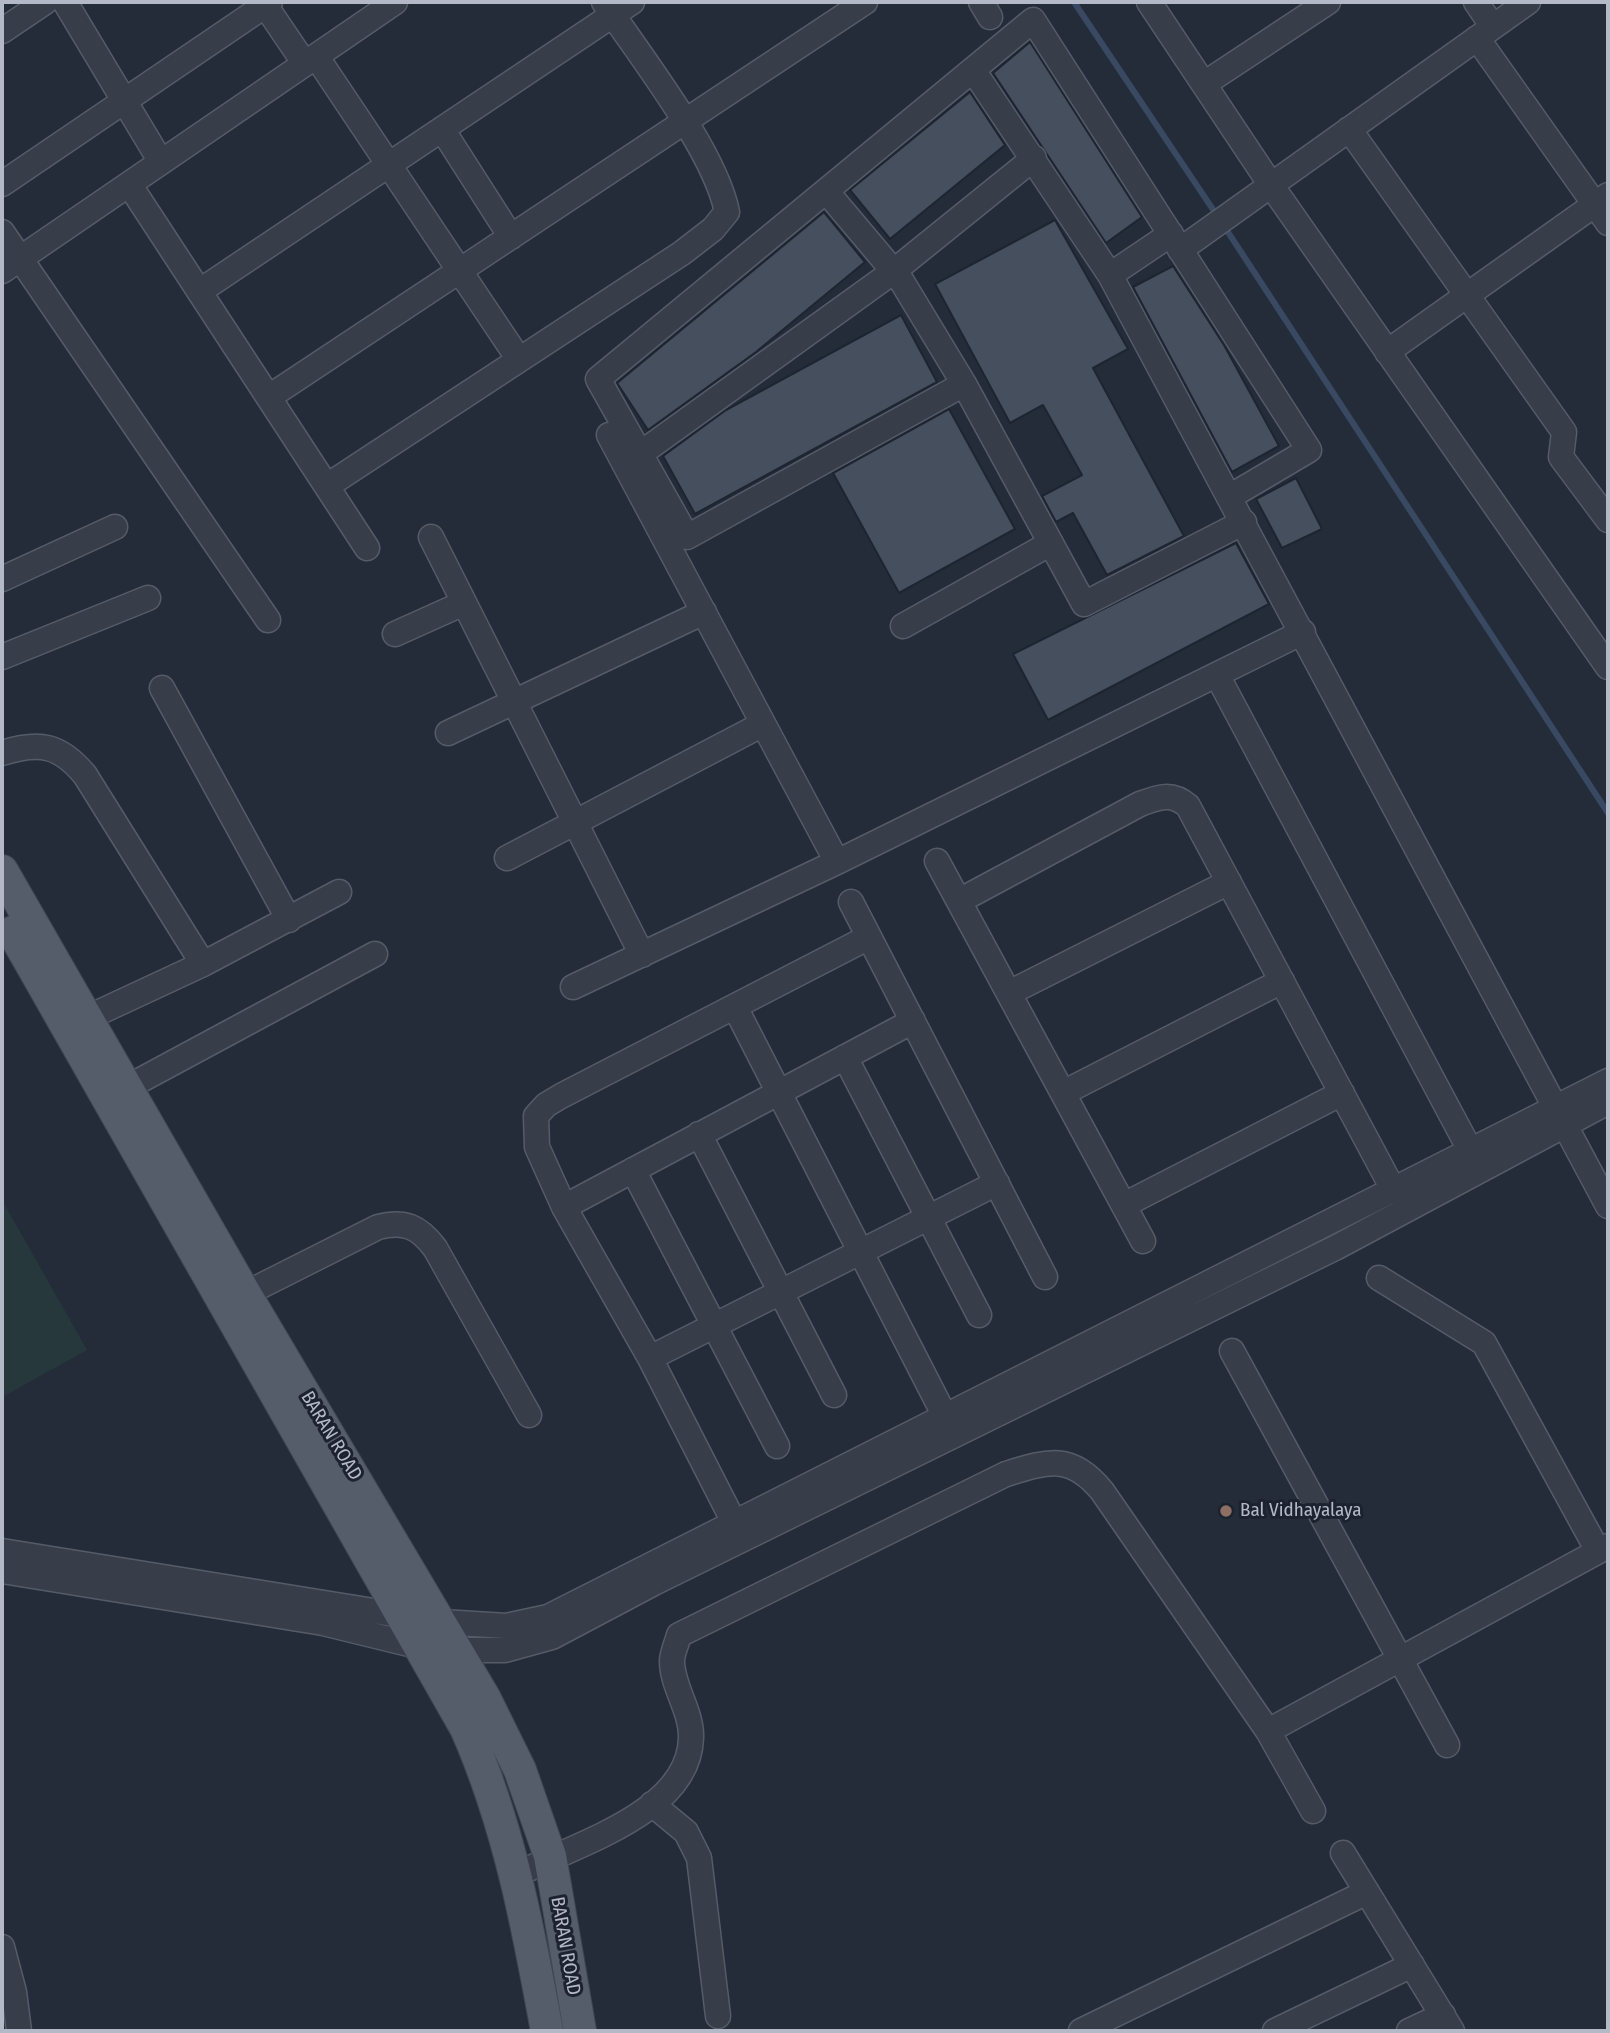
<!DOCTYPE html>
<style>
body{margin:0}
#map{position:relative;width:1610px;height:2033px;overflow:hidden;background:#242c3a;font-family:"Fira Sans Condensed",sans-serif}
canvas{display:block}
.frame{position:absolute;inset:0;border:4px solid #b3b9c6;pointer-events:none}
</style>
<div id="map">
<canvas width="1610" height="2033"></canvas>
<div class="frame"></div>
</div>
<script>
const ctx = document.querySelector('canvas').getContext('2d');
ctx.lineJoin = 'round';
function fillPath(path, color) { ctx.fillStyle = color; ctx.fill(path, 'evenodd'); }
function trace(path, color, width, dash) { ctx.strokeStyle = color; ctx.lineWidth = width; ctx.lineCap = dash ? 'butt' : 'round'; ctx.setLineDash(dash || []); ctx.stroke(path); }
function drawText(font, color, halo, rows, align = 'center') {
  ctx.font = font + ' "Fira Sans Condensed",sans-serif'; ctx.lineWidth = 6; ctx.setLineDash([]); ctx.textBaseline = 'middle'; ctx.strokeStyle = halo; ctx.fillStyle = color; for (const [text, x, y, turn = 0] of rows) {
    ctx.save(); ctx.translate(x, y); ctx.rotate((+turn || 0) * Math.PI / 180); ctx.textAlign = isNaN(turn) ? turn : align; if (halo) ctx.strokeText(text, 0, 0); ctx.fillText(text, 0, 0); ctx.restore();
  }
}
fillPath(new Path2D(`
 M2,1200l85,150 -85,47z`), '#26383b');
trace(new Path2D(`
 M1074,2l144,215
 M1224,226l384,587`), '#3a4962', 6);
const building = new Path2D(`
 M1030,42l112,175 -36,26 -113,-170z
 M970,92l35,53 -115,94 -40,-49z
 M824,212l41,50 -109,90 -108,78 -31,-47z
 M1055,220l73,129 -35,19 91,168 -77,39 -34,-62 -17,9 -14,-26 40,-21 -39,-70 -33,18 -75,-139z
 M1173,266l51,79 55,101 -47,26 -99,-185z
 M901,315l36,67 -242,132 -32,-58 63,-46z
 M949,409l66,120 -116,64 -66,-120z
 M1296,478l26,51 -40,19 -26,-49z
 M1236,543l33,61 -221,116 -35,-66z`);
fillPath(building, '#454f5e');
trace(building, '#1e2531', 2);
const minor = new Path2D(`
 M65,2l96,160
 M981,2l9,15
 M1149,2l122,183 337,482
 M1476,2l17,25
 M265,5l40,59
 M2,31l43,-29
 M1477,38l131,185
 M316,56l202,302
 M973,70l137,205 498,931
 M1204,84l124,-82
 M442,129l69,108
 M1349,129l215,303 -3,25 47,63
 M2,184l268,-182
 M129,184l238,364
 M826,191l75,89 63,104 120,220 160,-82
 M2,232l266,388
 M1180,250l348,-248
 M2,271l393,-269
 M1110,275l61,-41
 M200,291l432,-289
 M1387,352l221,-157
 M964,384l-277,153 -89,-158 435,-359 276,430 -78,46
 M269,397l596,-395
 M609,435l228,427
 M640,454l254,-183 140,-113
 M327,486l355,-233 31,-24 14,-17c-12,-61 -87,-156 -123,-210
 M431,537l211,418
 M2,579l113,-52
 M903,626l148,-83
 M395,634l69,-31
 M2,657l146,-59
 M1217,675l261,490
 M162,688l127,232
 M448,733l256,-121
 M2,753c38,-12 58,-8 83,22l118,189
 M507,858l256,-134
 M937,861l206,380
 M959,901l181,-97c19,-7 32,-12 48,2l206,385
 M851,902l194,375
 M573,987l264,-125 466,-230
 M1009,993l220,-111
 M735,1007l217,423
 M87,1018l116,-54 136,-72
 M845,1057l134,258
 M128,1087l247,-133
 M1063,1093l219,-112
 M699,1134l135,261
 M633,1170l144,276
 M1124,1205l218,-112
 M564,1207l349,-186
 M1379,1278l105,65 114,208
 M245,1294l133,-67c27,-7 41,0 57,21l94,167
 M1232,1351l215,394
 M650,1358l347,-175
 M741,1536l-91,-178 -86,-151 -27,-60 -1,-31 10,-11 15,-9 308,-159
 M2,1551l440,71 64,4 42,-9 1060,-536
 M2,1571l321,52 98,24 36,3h48l47,-13 102,-54 681,-335 273,-146
 M1268,1731l340,-185
 M652,1804l34,28 13,26 19,158
 M1343,1853l109,178
 M515,1876c55,-31 174,-61 176,-138 1,-27 -19,-51 -19,-77 0,-8 5,-18 7,-26l327,-161c42,-13 65,-21 96,17l166,240 45,80
 M2,1947l12,45 5,39
 M1081,2031l286,-139
 M1275,2031l137,-66
 M1409,2031l34,-16`);
const major = new Path2D(`
 M2,871l243,423 240,405 35,71 30,86 30,175
 M13,932l453,796c43,97 62,199 81,303`);
trace(minor, '#555c68', 27);
trace(major, '#404753', 34);
trace(minor, '#373e4a', 24);
trace(major, '#555d6a', 32);
for (const [x, y, r, color] of [
 [1226,1511,7,"#8d6e63"]
]) { const dot = new Path2D(); dot.arc(x, y, r, 0, 2 * Math.PI); ctx.fillStyle = color; ctx.fill(dot); trace(dot, '#1c232f', 2.5); }
drawText('19px', '#b3b9c6', '#1c232f', [
 ["BARAN ROAD",331,1436,59],
 ["BARAN ROAD",565,1946,80]
]);
drawText('19px', '#b3b9c6', '#1c232f', [
 ["Bal Vidhayalaya",1240,1511]
], 'left');
</script>
